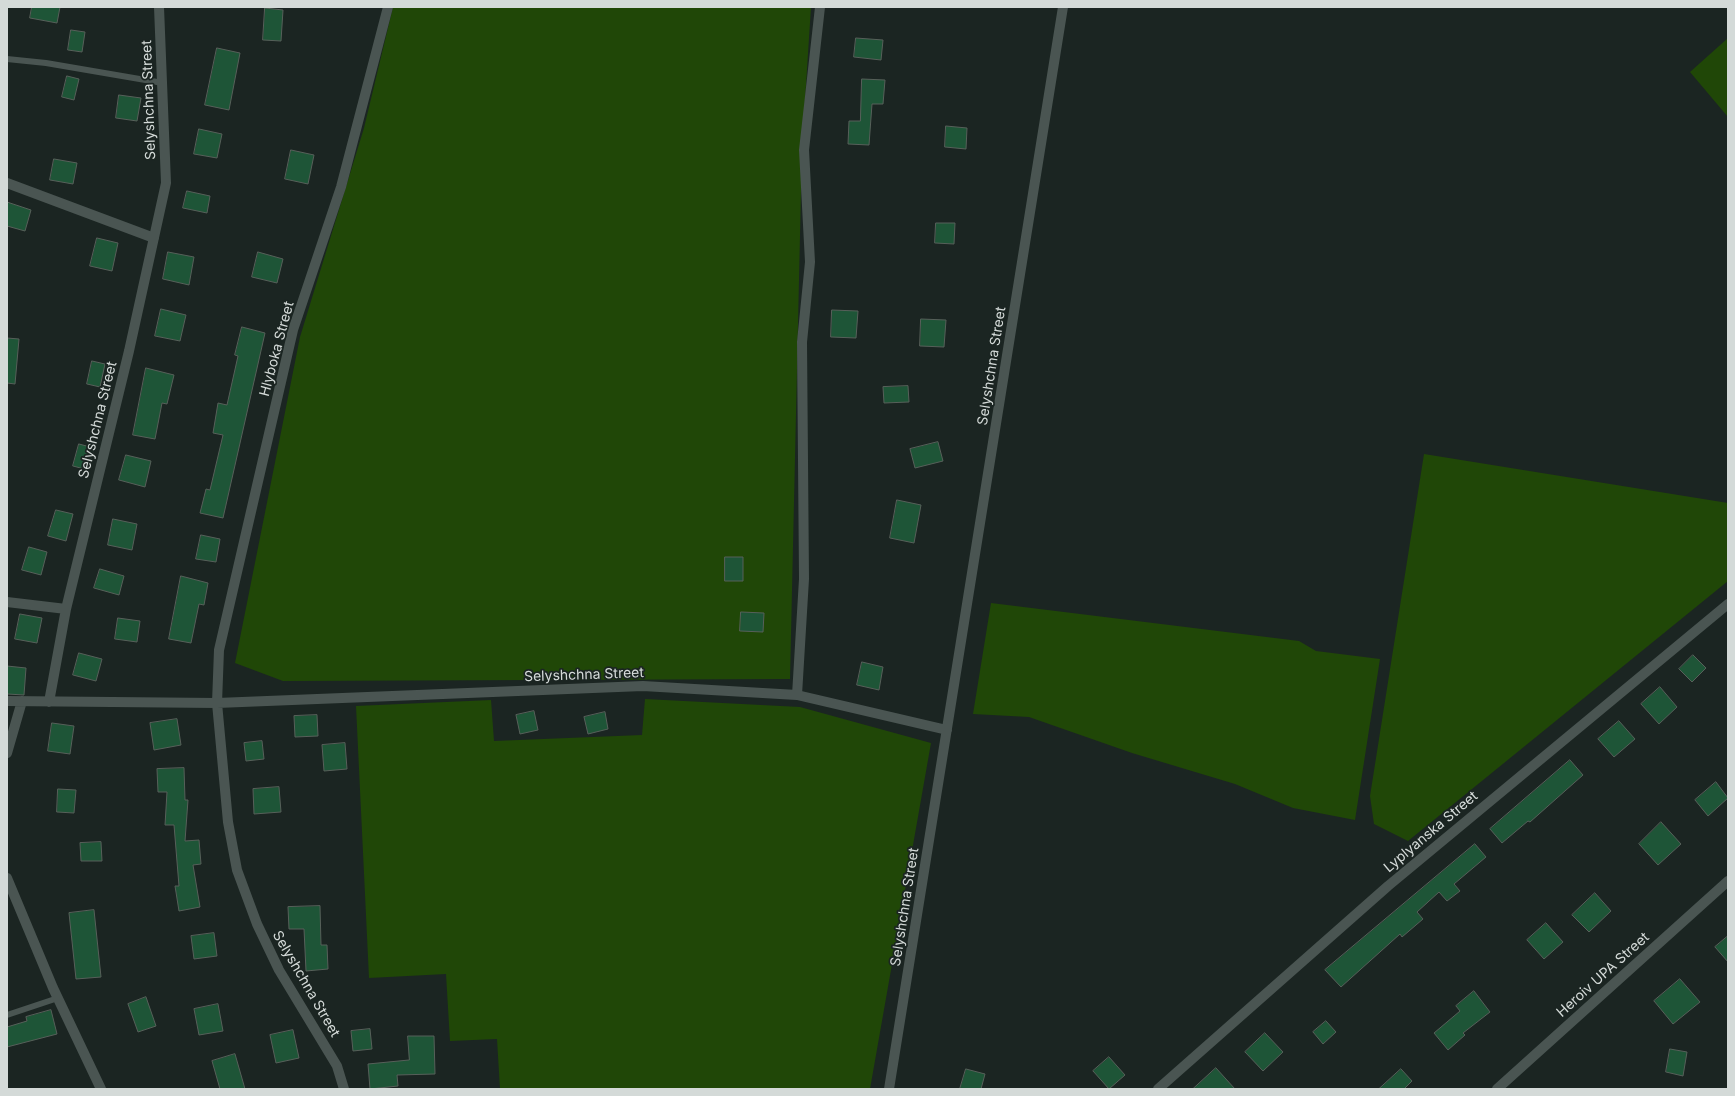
<!DOCTYPE html>
<style>
body{margin:0}
#map{position:relative;width:1735px;height:1096px;overflow:hidden;background:#1b2522;font-family:Inter,sans-serif}
canvas{display:block}
.frame{position:absolute;inset:0;border:8px solid #d4dad8;pointer-events:none}
</style>
<div id="map">
<canvas width="1735" height="1096"></canvas>
<div class="frame"></div>
</div>
<script>
const ctx = document.querySelector('canvas').getContext('2d');
ctx.lineJoin = 'round';
function fillPath(path, color) { ctx.fillStyle = color; ctx.fill(path, 'evenodd'); }
function trace(path, color, width, dash) { ctx.strokeStyle = color; ctx.lineWidth = width; ctx.lineCap = dash ? 'butt' : 'round'; ctx.setLineDash(dash || []); ctx.stroke(path); }
function drawText(font, color, halo, rows, align = 'center') {
  ctx.font = font + ' Inter,sans-serif'; ctx.lineWidth = 3.5; ctx.setLineDash([]); ctx.textBaseline = 'middle'; ctx.strokeStyle = halo; ctx.fillStyle = color; for (const [text, x, y, turn = 0] of rows) {
    ctx.save(); ctx.translate(x, y); ctx.rotate((+turn || 0) * Math.PI / 180); ctx.textAlign = isNaN(turn) ? turn : align; if (halo) ctx.strokeText(text, 0, 0); ctx.fillText(text, 0, 0); ctx.restore();
  }
}
fillPath(new Path2D(`
 M393,7h418l-9,140 -12,532 -507,2 -48,-18 65,-326 64,-209z
 M1728,38v79l-38,-45z
 M1424,454l304,49v78l-320,260 -34,-17 -4,-28z
 M991,603l308,38 17,10 64,8 -25,161 -62,-12 -58,-24 -103,-31 -103,-36 -56,-3z
 M645,699l155,8 131,36 -61,346h-370l-3,-50 -47,2 -4,-67 -77,4 -13,-272 135,-6 3,41 148,-6z`), '#204707');
const building = new Path2D(`
 M32,7h28l-3,16 -27,-5z
 M265,8l18,2 -2,31 -18,-1z
 M71,30l14,2 -3,20 -14,-2z
 M856,38l27,2 -2,20 -27,-3z
 M217,48l23,5 -11,57 -24,-5z
 M67,76l12,3 -5,21 -12,-3z
 M862,79l23,1 -2,24h-11l-3,41 -21,-1 1,-23h11z
 M119,95l22,3 -4,23 -21,-3z
 M946,126l21,2 -1,21 -21,-2z
 M199,129l23,5 -5,24 -23,-4z
 M291,150l23,5 -6,29 -23,-5z
 M54,159l23,4 -4,21 -23,-4z
 M187,191l23,5 -3,17 -24,-5z
 M7,202l24,8 -6,21 -18,-5z
 M936,223h19l-1,21 -19,-1z
 M97,238l21,5 -6,28 -22,-5z
 M168,252l26,5 -5,28 -26,-6z
 M258,252l25,7 -6,24 -25,-6z
 M161,309l25,6 -6,26 -25,-5z
 M832,310l26,1 -2,27 -25,-1z
 M921,319l25,1 -2,27 -24,-1z
 M242,327l23,6 -42,185 -23,-5 6,-24 4,1 13,-55 -10,-2 5,-30 9,2 11,-49 -3,-1z
 M7,338l12,1 -4,45 -8,-1z
 M92,361l13,3 -5,23 -13,-3z
 M146,368l28,7 -7,29 -5,-1 -7,36 -22,-4z
 M908,386l1,16 -25,1 -1,-16z
 M938,442l5,19 -28,7 -5,-19z
 M79,444l15,4 -6,22 -15,-4z
 M126,455l25,6 -6,26 -26,-7z
 M897,500l24,5 -7,38 -24,-5z
 M56,510l17,4 -7,27 -18,-5z
 M113,519l24,5 -5,26 -24,-5z
 M201,535l19,4 -4,23 -20,-3z
 M29,547l18,5 -6,23 -19,-5z
 M725,557h18v24h-18z
 M100,569l24,7 -5,19 -25,-7z
 M181,576l27,7 -4,22 -5,-1 -8,39 -22,-4z
 M741,612l23,1 -1,19 -23,-1z
 M20,614l22,4 -5,25 -22,-4z
 M118,618l22,3 -3,21 -22,-3z
 M79,653l23,6 -6,22 -23,-6z
 M1693,655l13,13 -14,14 -13,-13z
 M862,662l21,5 -4,23 -22,-5z
 M7,666l19,2 -2,27 -17,-1z
 M1660,687l17,20 -18,17 -18,-20z
 M534,711l4,19 -18,4 -4,-19z
 M605,712l3,17 -20,5 -4,-17z
 M317,715l1,21 -23,1 -1,-21z
 M177,719l4,26 -27,5 -4,-27z
 M1619,721l16,18 -21,18 -16,-18z
 M52,723l22,3 -4,28 -22,-3z
 M262,741l2,18 -18,2 -2,-18z
 M345,743l2,26 -23,2 -2,-26z
 M1570,760l13,15 -53,47 -2,-1 -26,22 -12,-14z
 M184,768l1,32h3l-3,41 14,-1 2,24 -8,1 7,42 -21,4 -4,-25h4l-5,-61h-9l2,-33h-9l-1,-23z
 M1716,782l12,16 -20,18 -13,-16z
 M279,787l2,25 -27,2 -1,-25z
 M58,789l18,1 -2,23 -17,-1z
 M1661,822l20,22 -23,21 -19,-21z
 M101,842l1,19h-21l-1,-18z
 M1475,844l11,13 -32,27 6,7 -13,10 -8,-9 -22,20 6,7 -21,18 -2,-3 -59,53 -16,-17z
 M1595,893l16,18 -22,21 -17,-17z
 M320,906l1,39h6l1,24 -22,2 -2,-42h-15l-1,-22z
 M94,910l7,67 -25,2 -7,-66z
 M1546,923l17,19 -19,17 -17,-19z
 M214,933l3,23 -23,3 -3,-23z
 M1728,936v26l-13,-15z
 M1680,979l20,23 -27,22 -19,-23z
 M1474,991l16,21 -27,21 2,2 -17,15 -14,-17 26,-22 -4,-5z
 M146,997l10,29 -18,6 -10,-28z
 M218,1004l5,27 -24,4 -5,-26z
 M51,1010l6,24 -50,13v-20l20,-6 -1,-4z
 M1326,1021l10,11 -13,12 -10,-12z
 M370,1029l2,20 -19,2 -2,-20z
 M293,1030l6,28 -23,5 -6,-28z
 M1265,1033l18,19 -20,19 -18,-19z
 M408,1036h26l1,38 -38,1 1,11 -28,3 -2,-25 41,-4z
 M1670,1049l17,3 -4,24 -17,-4z
 M235,1054l10,35h-25l-8,-28z
 M1109,1057l16,18 -16,14 -16,-18z
 M1216,1068l19,21h-42z
 M966,1069l19,5 -4,15h-21z
 M1401,1069l11,12 -8,8h-25z`);
fillPath(building, '#1e5537');
trace(building, '#57605a', 1);
trace(new Path2D(`
 M7,59l39,4 117,20
 M7,1015l51,-17`), '#4a5552', 6);
trace(new Path2D(`
 M7,183l147,55
 M7,602l59,7
 M797,695l7,-116 -2,-237 8,-80 -6,-112 16,-143
 M7,701l210,2 426,-17 154,9 150,35
 M49,702l17,-93 63,-258 37,-168 -7,-176
 M7,753l15,-52
 M7,878l46,110 48,101
 M344,1089l-7,-23 -58,-96 -22,-46 -20,-54 -9,-48 -11,-119 2,-53 74,-320 48,-143 47,-180
 M889,1089l174,-1082
 M1158,1089l230,-203 340,-282`), '#4a5552', 10);
trace(new Path2D(`
 M1497,1089l231,-208`), '#4a5552', 10);
drawText('14px', '#d4dad8', '#1b2522', [
 ["Selyshchna Street",149,100,-92],
 ["Hlyboka Street",277,349,-75],
 ["Selyshchna Street",992,366,-81],
 ["Selyshchna Street",98,420,-76],
 ["Selyshchna Street",584,675,-2],
 ["Lyplyanska Street",1431,832,-40],
 ["Selyshchna Street",905,907,-81],
 ["Heroiv UPA Street",1603,975,-42],
 ["Selyshchna Street",306,984,60]
]);
</script>
